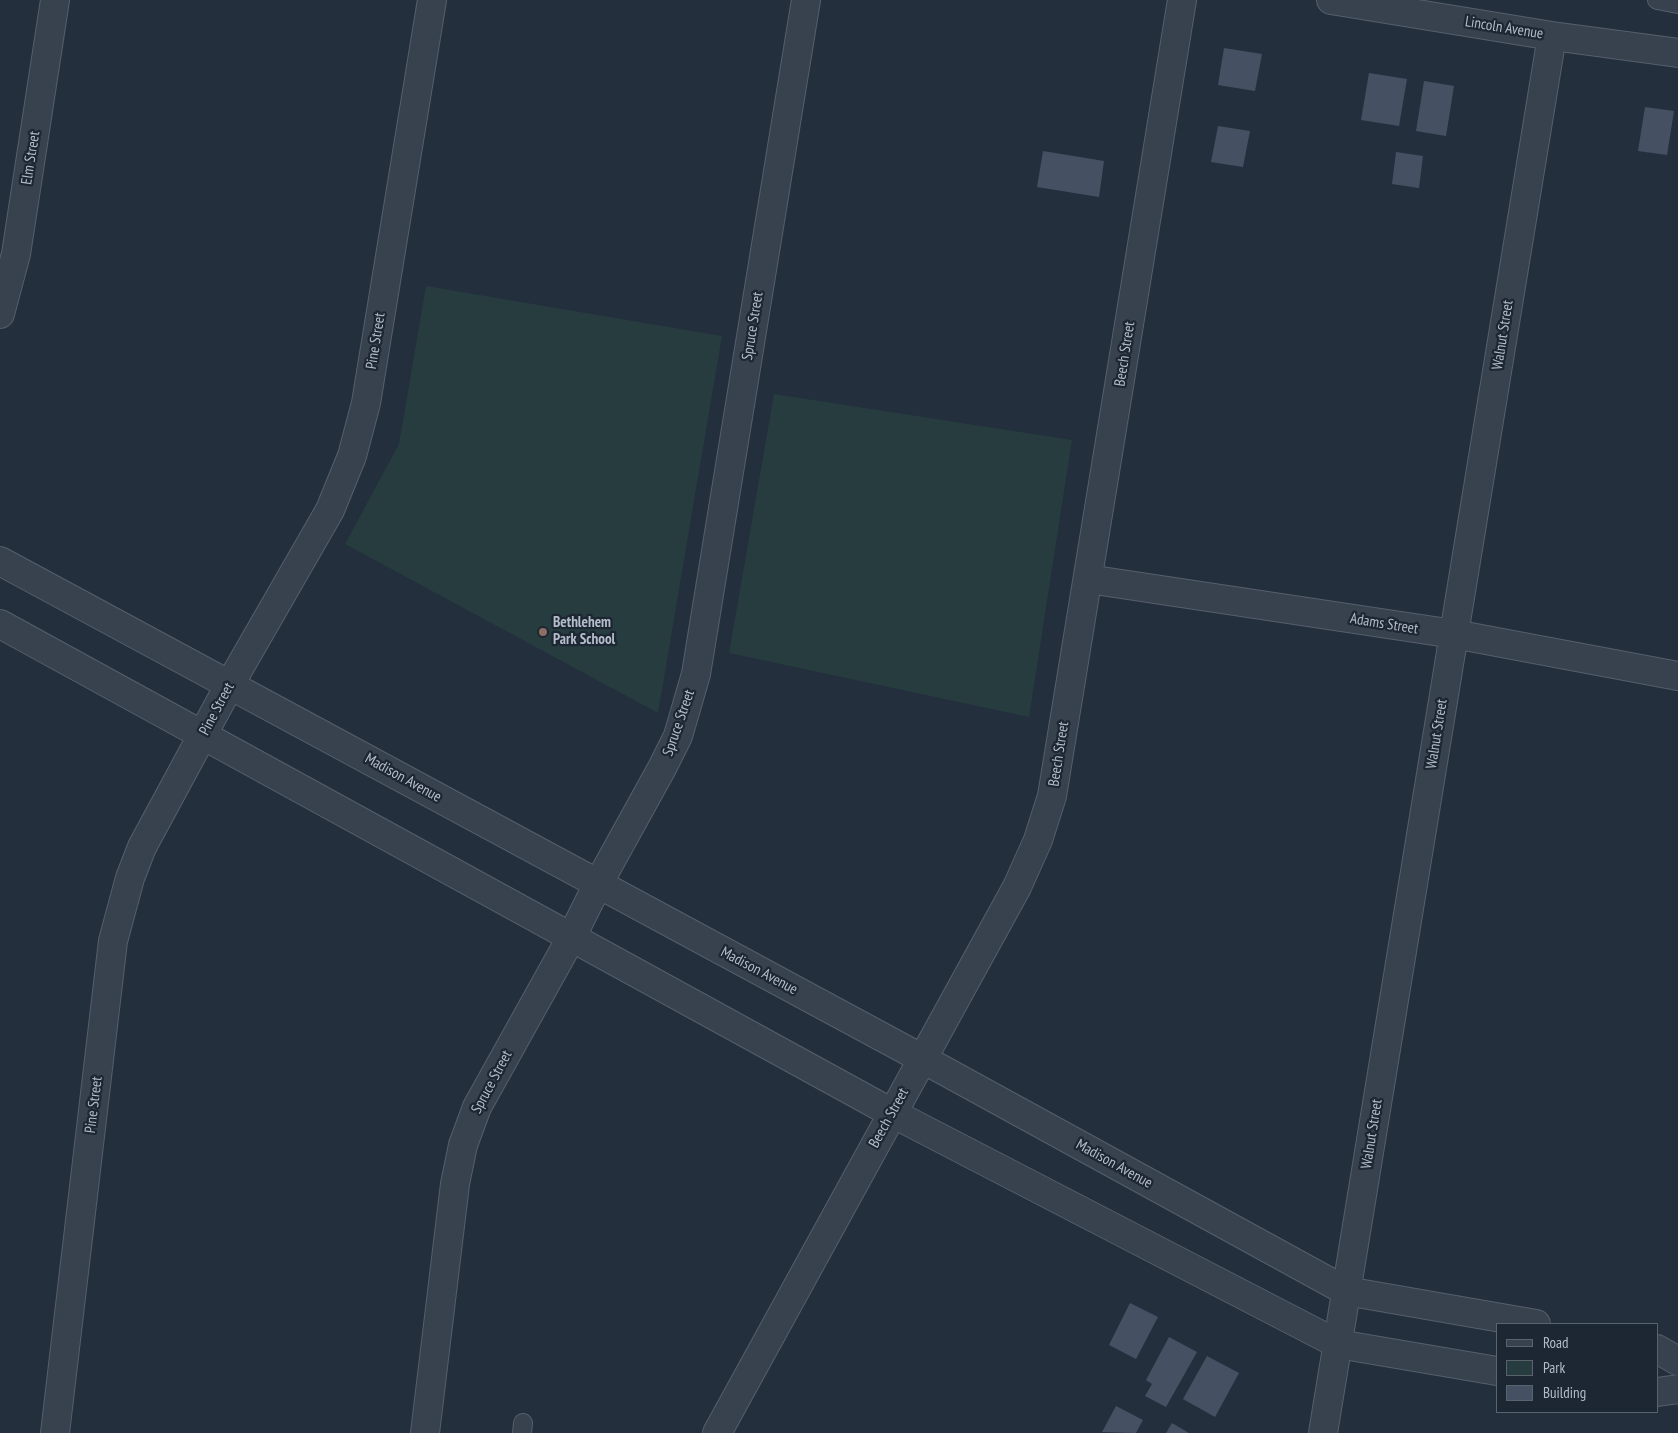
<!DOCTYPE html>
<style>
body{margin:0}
#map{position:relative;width:1678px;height:1433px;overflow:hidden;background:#242f3e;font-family:"PT Sans Narrow",sans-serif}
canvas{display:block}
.legend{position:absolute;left:1496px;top:1323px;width:162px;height:90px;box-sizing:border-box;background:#1d2633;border:1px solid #59626f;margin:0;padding:6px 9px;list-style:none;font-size:15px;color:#b4bcc9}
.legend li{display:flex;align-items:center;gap:10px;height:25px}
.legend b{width:25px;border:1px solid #59626f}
</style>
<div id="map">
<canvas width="1678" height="1433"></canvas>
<ul class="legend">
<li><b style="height:6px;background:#38414e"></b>Road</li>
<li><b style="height:14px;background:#263c3f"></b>Park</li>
<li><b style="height:14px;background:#455162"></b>Building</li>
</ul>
</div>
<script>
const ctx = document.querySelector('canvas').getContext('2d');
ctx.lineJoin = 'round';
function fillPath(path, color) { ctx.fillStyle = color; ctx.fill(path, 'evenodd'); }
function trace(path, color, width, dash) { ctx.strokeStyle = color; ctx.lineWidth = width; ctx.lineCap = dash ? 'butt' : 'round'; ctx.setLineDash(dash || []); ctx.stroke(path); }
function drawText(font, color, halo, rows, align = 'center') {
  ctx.font = font + ' "PT Sans Narrow",sans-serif'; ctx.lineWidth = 4.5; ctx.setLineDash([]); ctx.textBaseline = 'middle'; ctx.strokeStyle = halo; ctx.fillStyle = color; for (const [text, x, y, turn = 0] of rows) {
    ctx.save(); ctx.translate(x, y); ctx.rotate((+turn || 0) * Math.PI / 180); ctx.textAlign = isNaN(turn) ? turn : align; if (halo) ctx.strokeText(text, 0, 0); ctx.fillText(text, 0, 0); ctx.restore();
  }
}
fillPath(new Path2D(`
 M426,286l296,50 -64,377 -313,-169 54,-100z
 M774,394l298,46 -43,277 -300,-64z`), '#263c3f');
fillPath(new Path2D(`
 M1224,48l38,6 -7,37 -37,-6z
 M1369,73l38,6 -8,47 -38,-6z
 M1424,81l30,5 -8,50 -30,-5z
 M1645,107l29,4 -7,44 -29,-4z
 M1218,126l32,5 -7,36 -32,-5z
 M1043,151l61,10 -5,36 -62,-10z
 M1396,152l27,4 -4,32 -27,-4z
 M1130,1303l28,14 -22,42 -27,-14z
 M1169,1337l28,15 -31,55 -21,-11 7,-12 -6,-4z
 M1207,1356l32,17 -24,44 -32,-18z
 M1116,1406l27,14 -7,13 -34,-1z
 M1172,1423l17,10h-23z`), '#455162');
const lane = new Path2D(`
 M1657,0l21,4
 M522,1433l1,-10`);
const street = new Path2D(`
 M1331,0l221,36 126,17
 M0,314l16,-60 39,-254
 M0,561l921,497 425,233 190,33
 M1088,579l366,55 224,42
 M0,624l892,489 446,231 159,27
 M1657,1349l21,12
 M1657,1392l21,-3
 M55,1433l58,-492 17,-63 12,-31 88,-163 100,-174 22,-54 14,-53 66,-403
 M425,1433l30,-249 8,-39 14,-38 94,-169 27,-54 64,-116 16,-32 18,-62 110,-674
 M717,1433l300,-546 21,-47 14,-44 130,-796
 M1323,1433l229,-1397`);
trace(lane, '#565f6c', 20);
trace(street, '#565f6c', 30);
trace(lane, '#38414e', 18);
trace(street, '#38414e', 28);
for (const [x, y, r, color] of [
 [543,632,5,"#8d6e63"]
]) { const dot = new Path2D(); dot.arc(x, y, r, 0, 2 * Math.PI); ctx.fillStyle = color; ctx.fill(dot); trace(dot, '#1d2633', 2); }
drawText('15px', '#b4bcc9', '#1d2633', [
 ["Lincoln Avenue",1504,28,9],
 ["Elm Street",31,158,-81],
 ["Spruce Street",753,326,-81],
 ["Walnut Street",1503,335,-81],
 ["Pine Street",376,341,-81],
 ["Beech Street",1125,354,-81],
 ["Adams Street",1384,624,9],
 ["Pine Street",217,709,-62],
 ["Spruce Street",679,723,-71],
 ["Walnut Street",1437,734,-81],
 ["Beech Street",1059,754,-81],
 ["Madison Avenue",403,778,29],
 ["Madison Avenue",759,971,28],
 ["Spruce Street",492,1082,-62],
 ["Pine Street",94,1105,-83],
 ["Beech Street",889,1118,-61],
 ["Walnut Street",1372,1134,-81],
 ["Madison Avenue",1114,1164,29]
]);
drawText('bold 15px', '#b4bcc9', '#1d2633', [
 ["Bethlehem",553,623],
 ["Park School",553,640]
], 'left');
</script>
